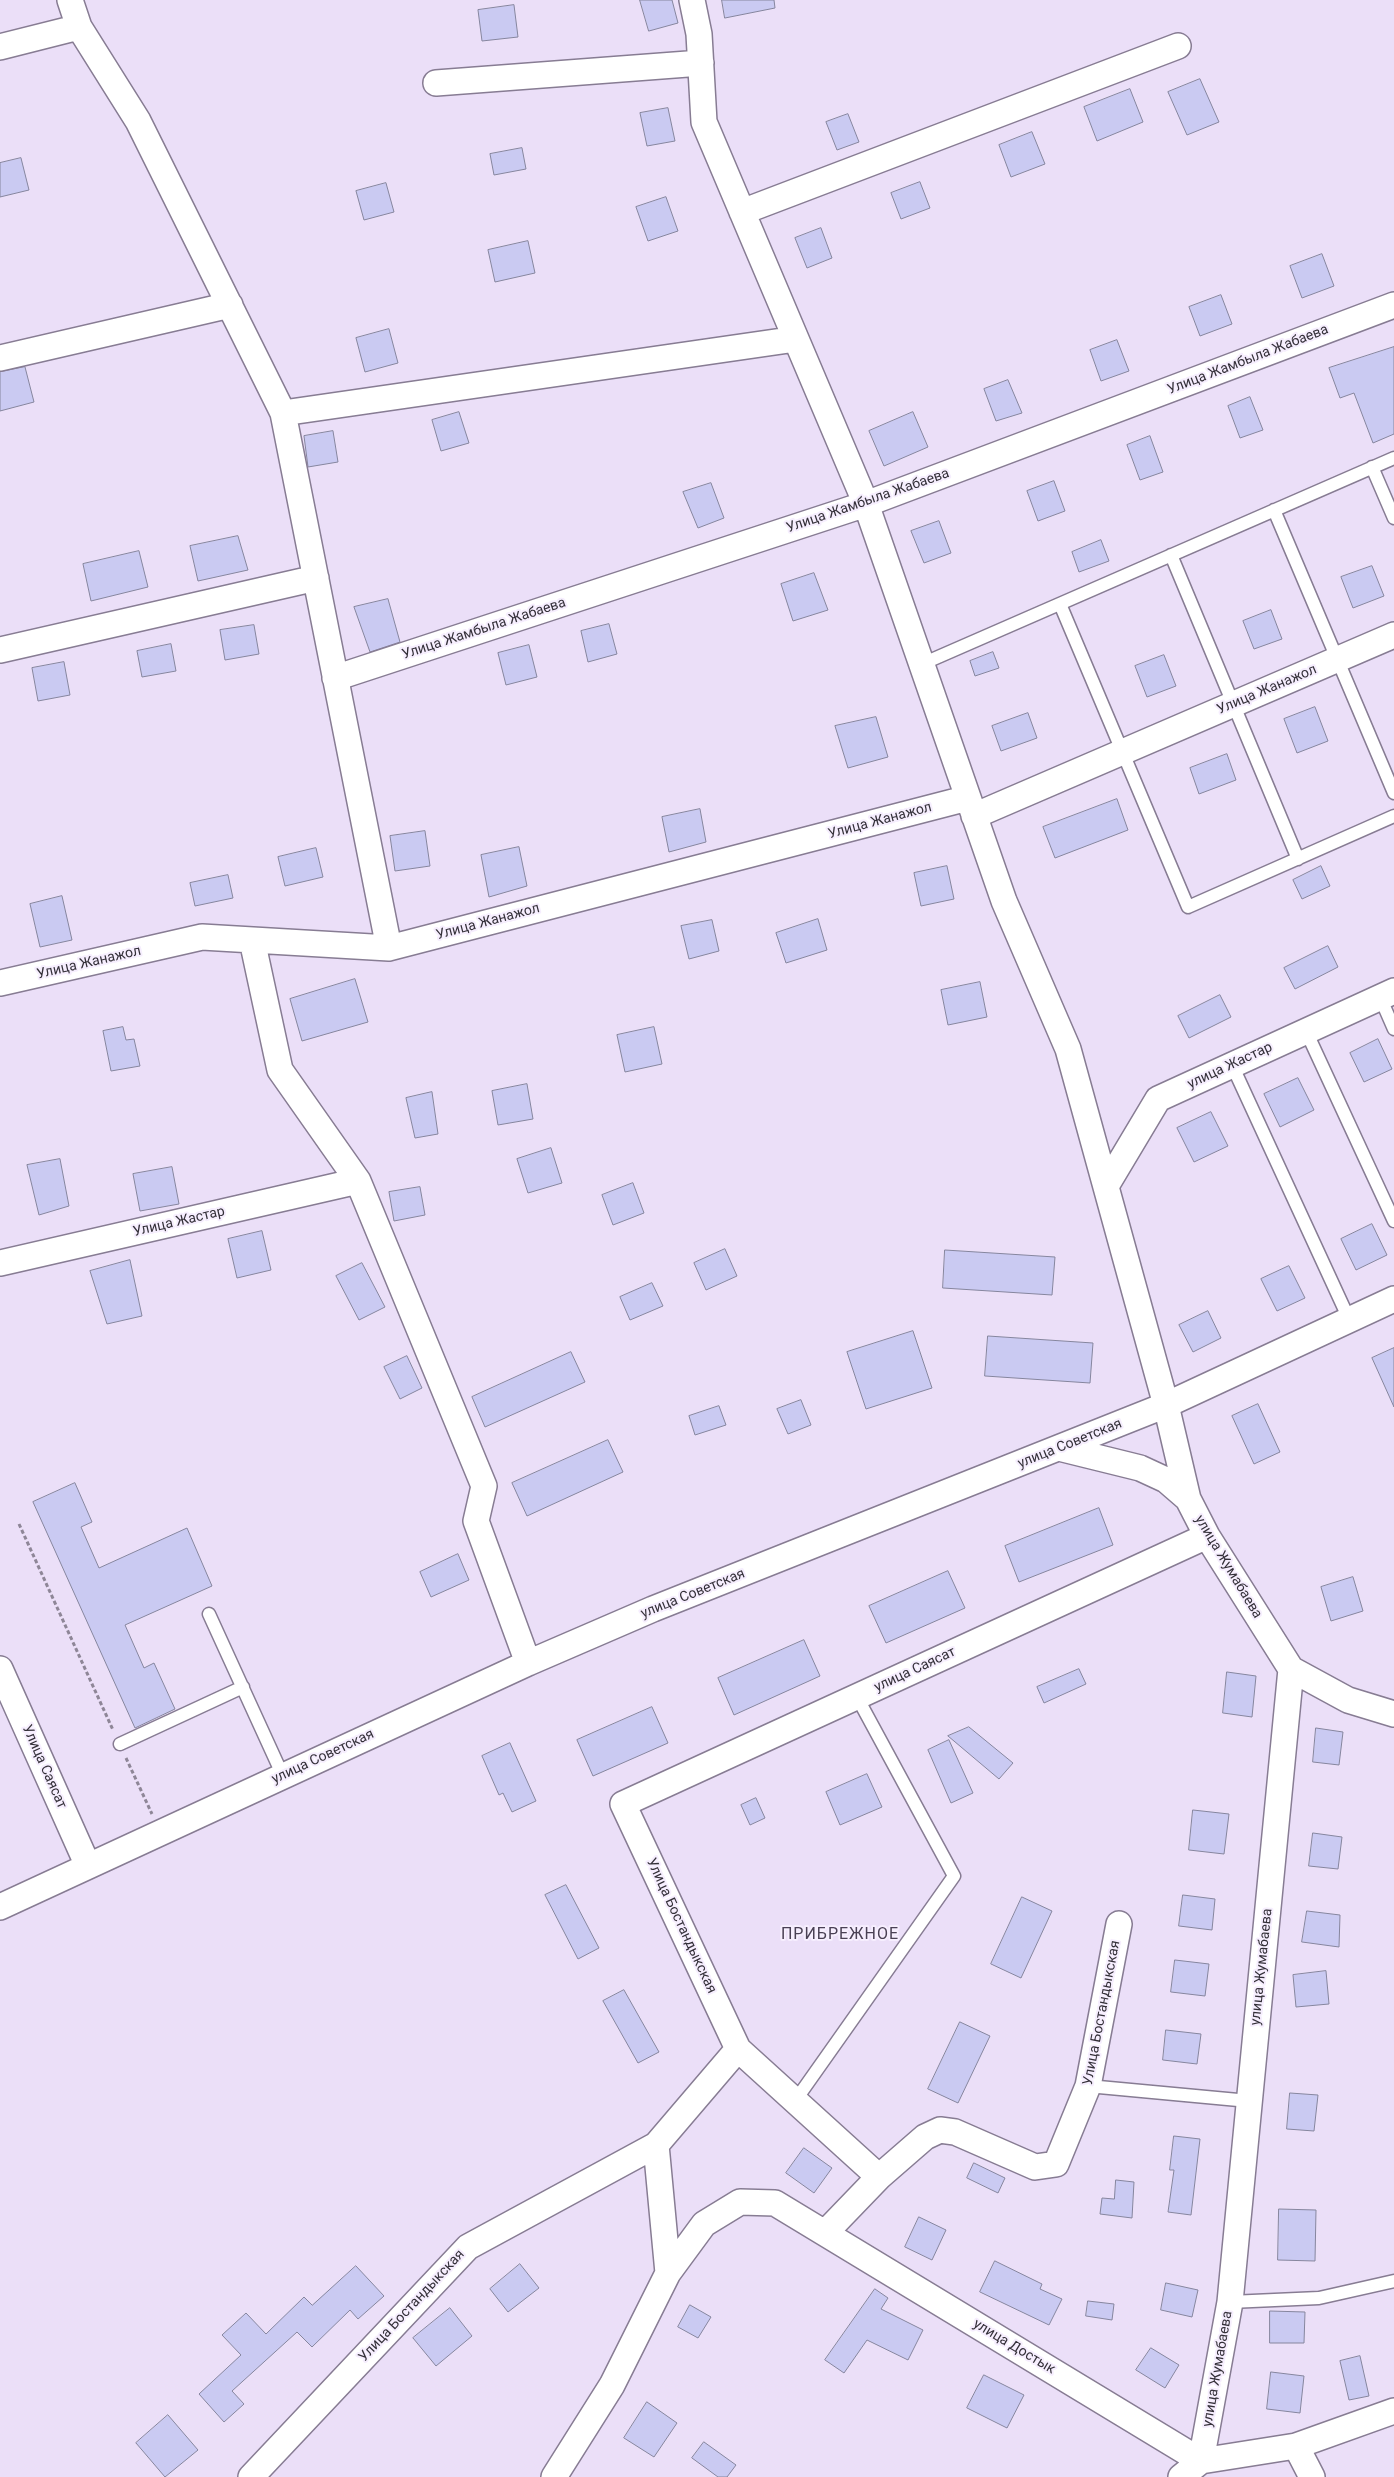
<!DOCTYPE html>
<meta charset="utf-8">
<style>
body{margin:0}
canvas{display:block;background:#ebdff8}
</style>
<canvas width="1394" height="2477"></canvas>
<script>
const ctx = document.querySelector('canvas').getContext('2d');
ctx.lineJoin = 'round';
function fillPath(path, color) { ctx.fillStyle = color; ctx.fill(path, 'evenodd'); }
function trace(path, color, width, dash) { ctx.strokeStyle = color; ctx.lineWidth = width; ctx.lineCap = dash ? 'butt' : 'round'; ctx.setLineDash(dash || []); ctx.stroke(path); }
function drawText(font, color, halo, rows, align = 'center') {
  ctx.font = font + ' Roboto,sans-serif'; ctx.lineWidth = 4; ctx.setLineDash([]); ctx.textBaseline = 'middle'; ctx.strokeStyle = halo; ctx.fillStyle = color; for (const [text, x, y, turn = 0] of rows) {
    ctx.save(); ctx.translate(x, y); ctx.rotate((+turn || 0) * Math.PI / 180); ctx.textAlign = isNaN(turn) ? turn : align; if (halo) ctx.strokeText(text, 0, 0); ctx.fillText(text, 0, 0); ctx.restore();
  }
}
const building = new Path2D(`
 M640,0h32l6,23 -29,8z
 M722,0h52l1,8 -50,10z
 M514,5l4,32 -36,4 -4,-31z
 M1200,79l19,43 -32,13 -19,-43z
 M1130,89l13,33 -46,19 -13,-34z
 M668,108l7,33 -28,5 -7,-33z
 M848,114l11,28 -22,8 -11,-28z
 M1032,132l13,32 -34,13 -12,-32z
 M522,148l4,21 -32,6 -4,-21z
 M21,158l8,32 -29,7v-34z
 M920,182l10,26 -29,11 -10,-26z
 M386,183l8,29 -30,8 -8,-29z
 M666,197l12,34 -30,10 -12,-34z
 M821,228l11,30 -25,10 -12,-30z
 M528,241l7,32 -40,9 -7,-32z
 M1322,254l12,32 -32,12 -12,-32z
 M1221,295l11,29 -32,12 -11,-29z
 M389,329l9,34 -33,9 -9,-34z
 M1117,340l12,31 -28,10 -11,-31z
 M1394,347v87l-21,9 -19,-50 -14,5 -11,-30z
 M25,367l9,35 -34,9v-39z
 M1008,380l14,33 -26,8 -12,-32z
 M1250,397l13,33 -23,8 -12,-32z
 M459,412l10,31 -28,8 -9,-31z
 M913,412l15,35 -44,19 -15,-35z
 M333,431l5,31 -30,5 -4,-31z
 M1150,436l13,36 -23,8 -13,-35z
 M1054,481l11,30 -27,10 -11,-30z
 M711,483l13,35 -26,10 -15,-36z
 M939,521l12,32 -27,10 -13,-32z
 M238,536l10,34 -50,11 -8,-35z
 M1101,540l8,21 -30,11 -7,-20z
 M139,551l9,36 -57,14 -8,-37z
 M1372,566l12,30 -31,12 -12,-31z
 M814,573l14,37 -35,11 -12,-37z
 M388,599l12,43 -30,10 -16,-45z
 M1271,610l11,29 -28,10 -11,-28z
 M609,624l8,30 -29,8 -7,-31z
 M254,625l5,29 -34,6 -5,-30z
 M171,644l5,27 -34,6 -5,-26z
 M529,645l8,32 -31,8 -8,-32z
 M993,652l6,16 -24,8 -5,-15z
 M1164,655l12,31 -29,11 -12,-31z
 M64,662l6,33 -32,6 -6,-33z
 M1315,707l13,34 -31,12 -13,-34z
 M1028,713l9,25 -36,13 -9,-25z
 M876,717l12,40 -40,11 -13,-42z
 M1227,754l9,26 -37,14 -9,-26z
 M1117,799l11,31 -73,28 -12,-31z
 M700,809l6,33 -37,10 -7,-35z
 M425,831l5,35 -35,5 -5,-35z
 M519,847l8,39 -38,11 -8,-42z
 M316,848l7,29 -38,9 -7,-29z
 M947,866l7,33 -33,7 -7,-33z
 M1321,866l9,20 -28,13 -9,-19z
 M228,875l5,23 -38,8 -5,-23z
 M62,896l10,44 -32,7 -10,-43z
 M818,919l9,31 -41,13 -10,-30z
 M712,920l7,31 -30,8 -8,-33z
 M1328,946l10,21 -43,22 -11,-21z
 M355,979l13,43 -66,19 -12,-42z
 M980,982l7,35 -39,8 -7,-35z
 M1220,995l11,22 -42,21 -11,-22z
 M123,1027l3,13 8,-1 6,27 -29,5 -8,-40z
 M654,1027l8,37 -37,8 -8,-37z
 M1378,1039l14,30 -28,13 -14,-29z
 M1298,1078l16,32 -34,17 -16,-33z
 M527,1084l6,35 -35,6 -6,-34z
 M432,1092l6,42 -23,4 -9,-40z
 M1211,1112l17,34 -34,16 -17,-34z
 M551,1148l11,35 -34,10 -11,-34z
 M60,1159l9,47 -30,9 -12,-50z
 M172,1167l7,37 -39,7 -7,-37z
 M633,1183l11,30 -31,12 -11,-30z
 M420,1187l5,28 -31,6 -5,-29z
 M1372,1224l15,31 -31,15 -15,-31z
 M262,1231l9,39 -34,8 -9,-39z
 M725,1249l12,27 -31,14 -12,-27z
 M945,1250l110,7 -3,38 -109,-7z
 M130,1260l12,56 -35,8 -17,-53z
 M362,1263l23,44 -26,13 -23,-44z
 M1289,1266l16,32 -28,13 -16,-32z
 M652,1283l11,23 -33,14 -10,-23z
 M1208,1311l13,27 -28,14 -14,-27z
 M913,1331l19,57 -66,21 -19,-57z
 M988,1336l105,7 -3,40 -105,-7z
 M1394,1348v59l-22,-49z
 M571,1352l14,30 -100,45 -13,-30z
 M407,1356l15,32 -22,11 -16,-32z
 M801,1400l10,25 -23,9 -11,-25z
 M1258,1404l22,48 -26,12 -22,-48z
 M719,1406l7,19 -31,10 -6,-19z
 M608,1440l15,32 -96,44 -15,-33z
 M75,1483l17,39 -11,5 18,41 88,-40 25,58 -87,39 19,43 10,-5 21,46 -40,19 -102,-226z
 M1099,1508l14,37 -94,37 -14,-36z
 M458,1554l11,26 -38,17 -11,-25z
 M948,1571l17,37 -79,35 -17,-37z
 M1353,1577l10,34 -32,10 -10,-34z
 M804,1640l16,36 -86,39 -16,-37z
 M1079,1669l7,15 -42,19 -7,-16z
 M1227,1672l29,4 -4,41 -29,-4z
 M652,1707l16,36 -75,33 -16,-36z
 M969,1727l44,36 -14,16 -51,-43z
 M1316,1728l27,4 -4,33 -26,-3z
 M949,1740l24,53 -22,10 -23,-53z
 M510,1743l26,58 -24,11 -9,-19 -4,2 -17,-39z
 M867,1774l15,33 -42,18 -14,-33z
 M756,1798l9,20 -15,7 -9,-20z
 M1193,1810l36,4 -5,40 -35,-4z
 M1313,1833l29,4 -4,32 -29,-3z
 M566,1885l33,63 -21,11 -33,-64z
 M1183,1895l32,4 -3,31 -33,-4z
 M1022,1897l30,14 -31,67 -30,-14z
 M1307,1911l33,4 -1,32 -37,-5z
 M1175,1960l34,4 -4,32 -34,-4z
 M1326,1971l3,33 -33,3 -3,-32z
 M624,1990l35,62 -21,11 -35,-62z
 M960,2022l30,14 -32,67 -30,-14z
 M1166,2030l35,4 -4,30 -34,-4z
 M1290,2093l28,2 -4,36 -27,-2z
 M1174,2136l26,3 -9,76 -23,-3 6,-42h-4z
 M804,2148l28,20 -18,25 -28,-20z
 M974,2163l31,15 -7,15 -31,-15z
 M1116,2180l18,2 -2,36 -32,-4 2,-16 12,1z
 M1279,2209l37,1 -1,51 -37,-1z
 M919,2217l27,13 -14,30 -27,-13z
 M995,2261l47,23 -2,5 22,10 -13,26 -69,-33z
 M520,2264l19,24 -31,24 -18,-23z
 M356,2266l28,30 -26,23 -8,-9 -38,37 -15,-15 -65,59 12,13 -20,18 -25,-28 42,-39 -19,-20 24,-22 20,21 38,-37 8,8z
 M1166,2283l32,7 -6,27 -31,-7z
 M875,2289l13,9 -7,11 42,21 -15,30 -41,-20 -23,33 -19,-13z
 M1088,2301l26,3 -2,16 -26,-4z
 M690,2305l21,12 -13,21 -20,-11z
 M450,2308l22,28 -36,30 -23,-28z
 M1270,2311l35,1 -1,31h-34z
 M1151,2348l28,17 -14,23 -29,-18z
 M1360,2356l9,40 -20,4 -9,-39z
 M1271,2372l33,4 -4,37 -33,-4z
 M984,2375l40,20 -17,33 -40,-20z
 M647,2402l30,21 -23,34 -30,-19z
 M168,2415l30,35 -33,27 -29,-34z
 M704,2442l32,23 -9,12h-9l-26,-19z`);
fillPath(building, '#cacaf2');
trace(building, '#86869e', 1);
const lane = new Path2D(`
 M1372,467l22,51
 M1274,510l120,283
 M1171,555l127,304
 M1060,604l128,303 206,-91
 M922,664l472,-206
 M1380,997l14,32
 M1306,1031l88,190
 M1232,1065l117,254
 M209,1614l74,162
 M120,1744l123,-57
 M1088,2086l161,15
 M795,2101l159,-225 -97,-179
 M1230,2302l89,-4 75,-17`);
const street = new Path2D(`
 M70,0l9,27 59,94 145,292 106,535
 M692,0l7,34 5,88 162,382 138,397 64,148 98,356 22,94 19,37 84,133 -61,633 -29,159
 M0,47l79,-20
 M436,83l265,-20
 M742,212l436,-166
 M0,358l230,-53
 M283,413l513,-74
 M0,650l316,-72
 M335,678l531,-174 528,-199
 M974,816l420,-181
 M252,940l28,130 78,111 126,305 -8,35 52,142
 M0,983l202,-46 187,11 579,-150
 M1106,1186l52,-87 236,-108
 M0,1263l358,-82
 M1059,1448l81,20 26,12 22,19
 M0,1669l88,197
 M1291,1669l57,31 46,14
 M0,1907l528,-244 125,-54 513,-204 228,-106
 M656,2145l12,128 36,-49 36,-22 35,1 426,258
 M879,2177l-141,-128 -115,-245 584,-268
 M826,2232l53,-55 46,-40 15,-7 15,2 80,35 21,-3 32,-78 31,-162
 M1296,2446l16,31
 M251,2477l217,-230 188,-102 82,-96
 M554,2477l58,-92 56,-112
 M1181,2477l20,-16 95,-15 98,-35`);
trace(lane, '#877c93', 15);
trace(street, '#877c93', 28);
trace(new Path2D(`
 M19,1524l94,206
 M126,1758l26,56`), '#8e8697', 3, [4, 2.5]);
trace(lane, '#fff', 12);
trace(street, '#fff', 25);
drawText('14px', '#343039', '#f6eefe', [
 ["Улица Жамбыла Жабаева",1248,360,-21],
 ["Улица Жамбыла Жабаева",868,501,-19],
 ["Улица Жамбыла Жабаева",484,629,-18],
 ["Улица Жанажол",1267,690,-23],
 ["Улица Жанажол",880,821,-15],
 ["Улица Жанажол",488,922,-15],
 ["Улица Жанажол",89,963,-13],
 ["улица Жастар",1230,1066,-25],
 ["Улица Жастар",179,1222,-13],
 ["улица Советская",1070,1444,-22],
 ["улица Жумабаева",1228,1567,59],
 ["улица Советская",693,1594,-22],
 ["улица Саясат",915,1670,-25],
 ["улица Советская",323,1757,-25],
 ["Улица Саясат",44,1767,66],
 ["Улица Бостандыкская",681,1926,65],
 ["улица Жумабаева",1262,1967,-84],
 ["Улица Бостандыкская",1102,2013,-79],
 ["Улица Бостандыкская",412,2306,-47],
 ["улица Достык",1014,2347,31],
 ["улица Жумабаева",1218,2369,-80]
]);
ctx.letterSpacing = '1px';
drawText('16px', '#4a4055', '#f6eefe', [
 ["ПРИБРЕЖНОЕ",840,1935]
]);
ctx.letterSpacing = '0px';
</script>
